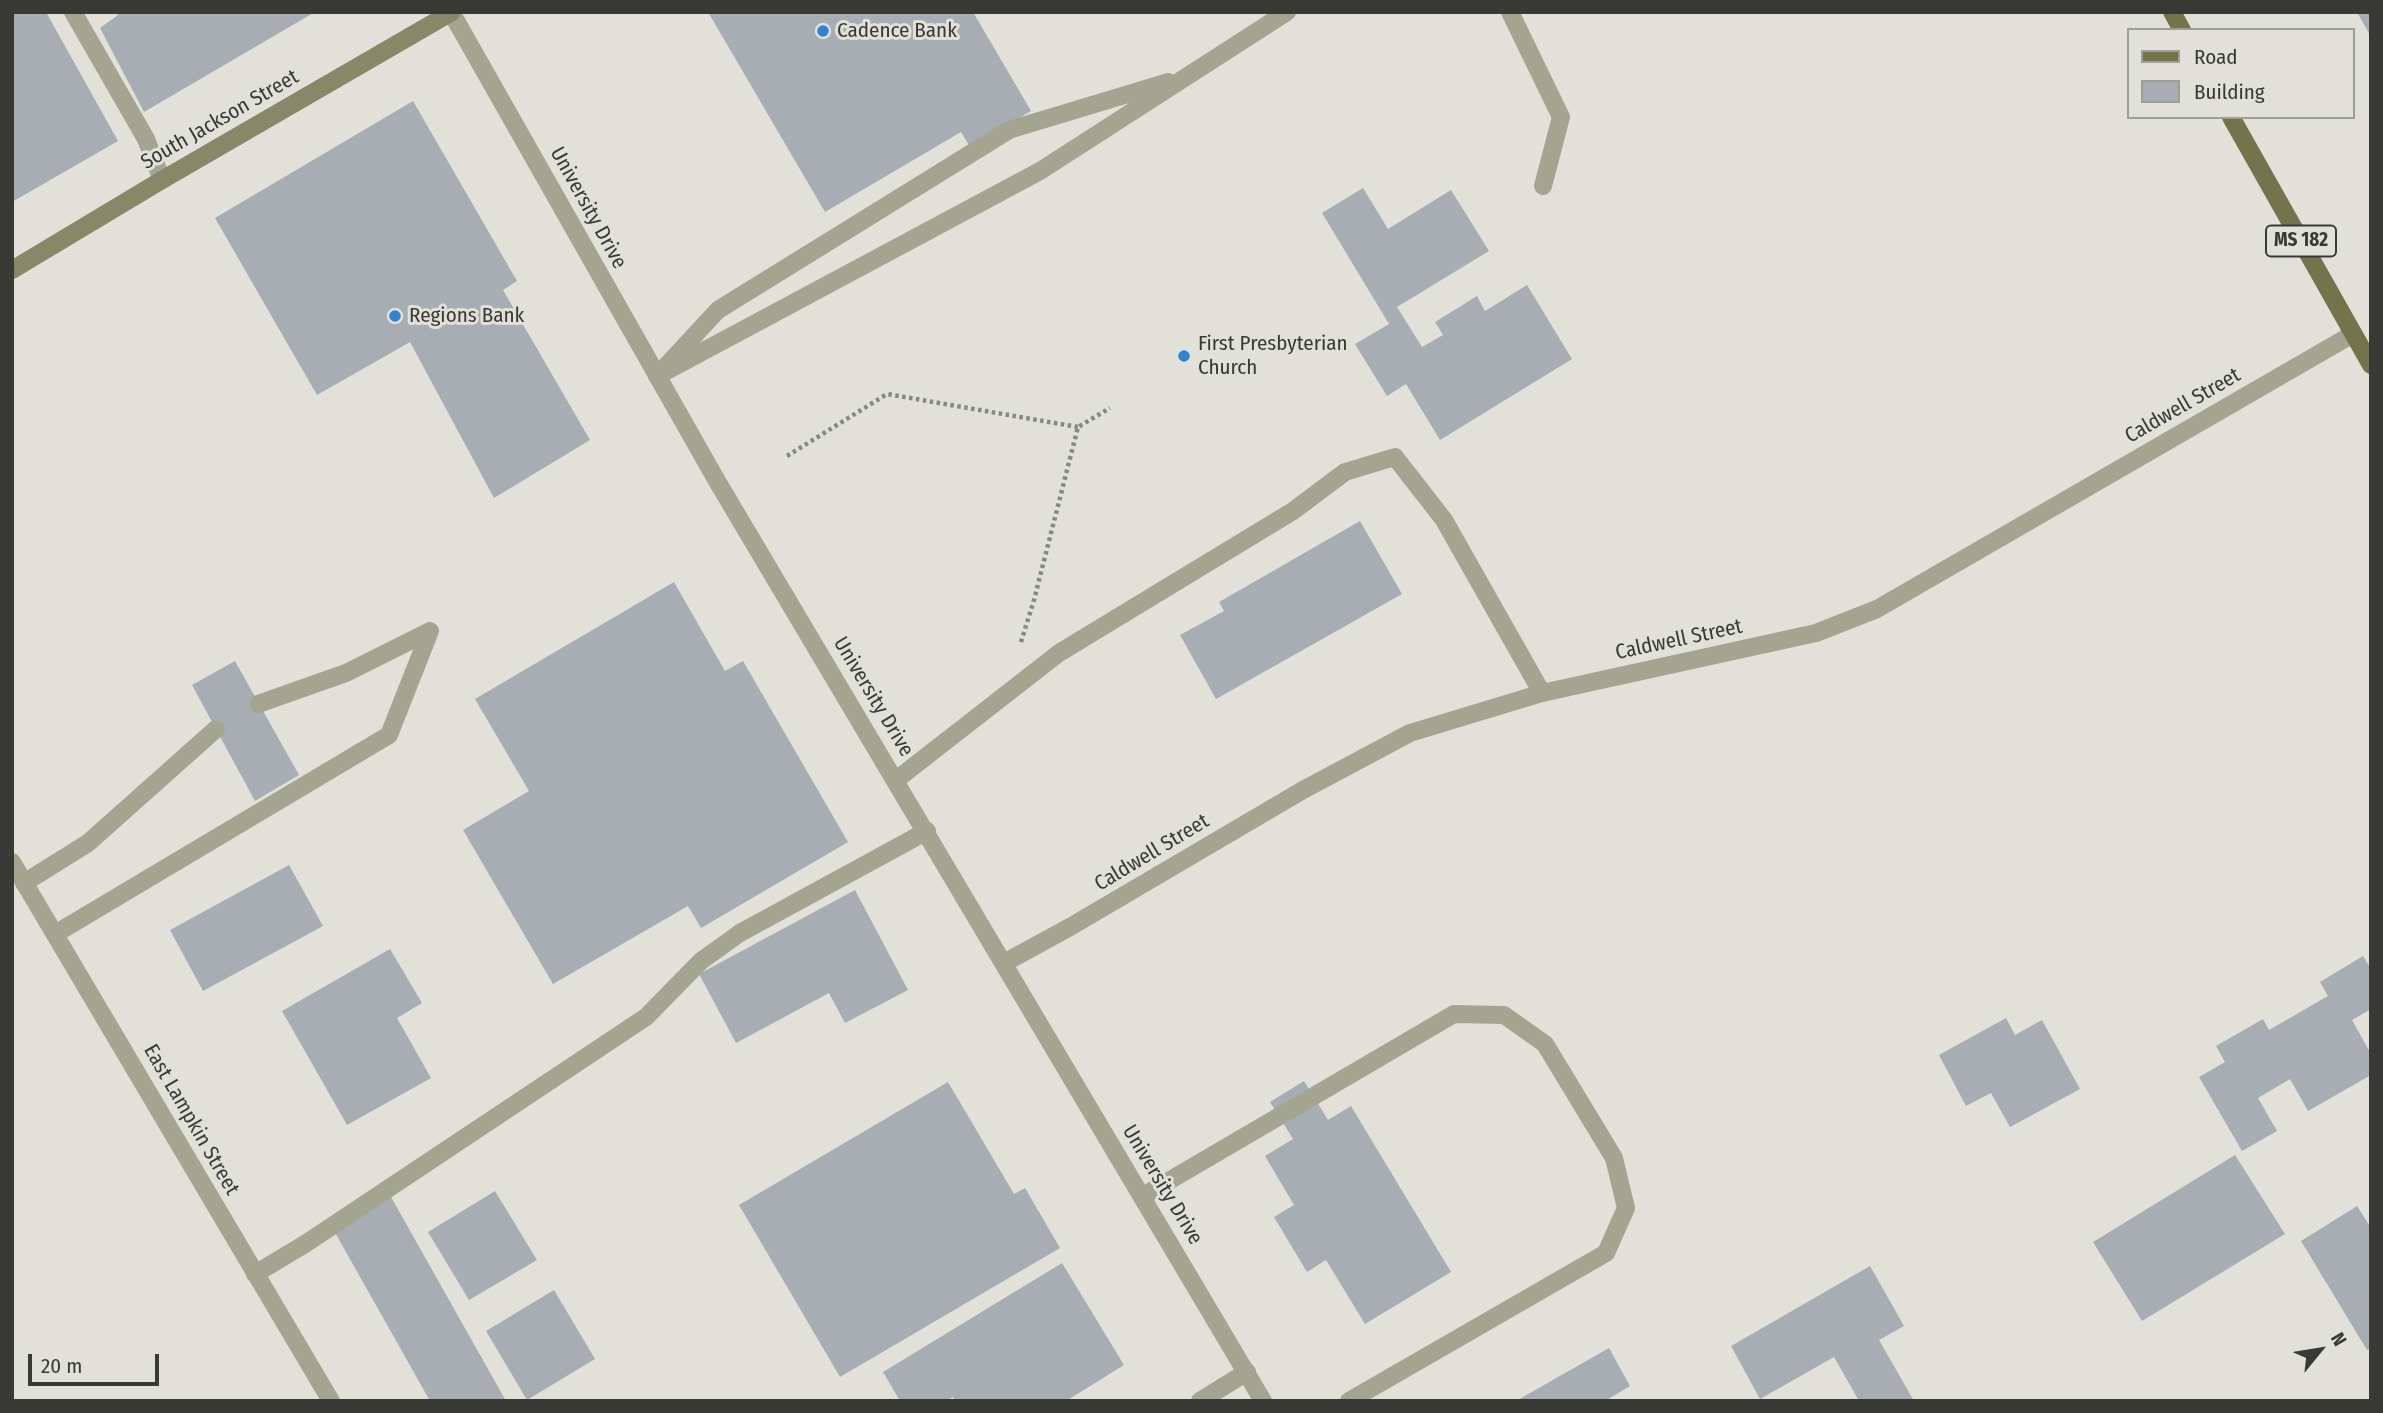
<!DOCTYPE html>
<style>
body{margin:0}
#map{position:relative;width:2383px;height:1413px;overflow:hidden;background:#e1e1da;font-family:"Fira Sans Condensed",sans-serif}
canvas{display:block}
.frame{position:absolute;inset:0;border:14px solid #393936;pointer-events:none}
.legend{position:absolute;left:2127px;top:28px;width:228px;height:91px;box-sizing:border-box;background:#e1e1da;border:2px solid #9e9e98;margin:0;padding:9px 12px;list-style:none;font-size:21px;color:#393936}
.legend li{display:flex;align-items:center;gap:14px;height:35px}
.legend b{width:35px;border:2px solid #9e9e98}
.north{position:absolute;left:2285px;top:1315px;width:70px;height:70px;-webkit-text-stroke:5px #e1e1da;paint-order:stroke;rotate:60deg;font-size:19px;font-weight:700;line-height:28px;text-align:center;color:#393936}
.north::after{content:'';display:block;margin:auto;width:24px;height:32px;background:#393936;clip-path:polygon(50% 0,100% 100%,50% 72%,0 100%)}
.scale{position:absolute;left:28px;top:1354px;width:131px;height:32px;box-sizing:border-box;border:4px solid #393936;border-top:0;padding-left:9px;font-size:21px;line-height:24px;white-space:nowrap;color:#393936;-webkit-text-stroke:5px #e1e1da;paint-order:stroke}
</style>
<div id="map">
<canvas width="2383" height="1413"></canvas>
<div class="frame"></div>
<ul class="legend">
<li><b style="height:9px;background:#73734c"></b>Road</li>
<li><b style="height:19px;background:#a8adb3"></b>Building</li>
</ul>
<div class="north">N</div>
<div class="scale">20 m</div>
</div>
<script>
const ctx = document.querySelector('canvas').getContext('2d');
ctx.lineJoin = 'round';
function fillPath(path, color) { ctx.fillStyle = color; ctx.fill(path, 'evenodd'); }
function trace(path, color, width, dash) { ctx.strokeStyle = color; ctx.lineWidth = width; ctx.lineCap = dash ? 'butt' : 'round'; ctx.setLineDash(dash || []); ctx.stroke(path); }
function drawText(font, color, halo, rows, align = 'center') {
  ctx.font = font + ' "Fira Sans Condensed",sans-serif'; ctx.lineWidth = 6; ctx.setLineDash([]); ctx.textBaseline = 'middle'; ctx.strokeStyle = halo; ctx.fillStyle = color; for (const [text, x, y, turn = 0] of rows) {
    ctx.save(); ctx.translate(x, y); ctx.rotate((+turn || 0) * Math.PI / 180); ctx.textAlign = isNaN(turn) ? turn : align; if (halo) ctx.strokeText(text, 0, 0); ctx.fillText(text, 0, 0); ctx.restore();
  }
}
fillPath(new Path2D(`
 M12,12h34l72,129 -106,61z
 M116,12h199l-171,100 -44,-84 18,-13z
 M708,12h265l58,99 -61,36 -9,-15 -136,80z
 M2357,12h14v25z
 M413,101l104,180 -14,9 87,150 -96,58 -84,-156 -93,53 -102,-177z
 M1363,188l25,41 63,-39 38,61 -92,56 25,40 21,-12 -8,-13 42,-26 8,15 42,-26 45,74 -132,81 -34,-56 -19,12 -32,-52 34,-20 -67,-111z
 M1360,521l42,73 -186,105 -36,-64 44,-24 -5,-9z
 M674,582l51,89 18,-10 105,181 -147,86 -13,-22 -135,78 -90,-154 66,-39 -54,-92z
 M235,661l64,114 -44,26 -63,-116z
 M289,865l34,61 -120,65 -33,-61z
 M855,890l53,100 -63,33 -16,-30 -93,50 -37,-69z
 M390,949l32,54 -25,15 34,60 -84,47 -65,-114z
 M2363,956l8,13v40l-19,11 19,34v21l-63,36 -18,-32 -32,19 19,33 -35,20 -43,-74 26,-15 -9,-16 47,-27 6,11 59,-34 -8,-14z
 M2006,1018l9,17 27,-15 38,69 -70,38 -19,-34 -25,13 -27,-51z
 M1304,1081l24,39 23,-14 100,166 -86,52 -39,-64 -19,12 -33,-55 20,-12 -29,-49 28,-17 -23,-37z
 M948,1082l66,112 11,-6 35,60 -220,129 -101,-172z
 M2235,1155l50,79 -143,87 -49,-79z
 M495,1191l42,69 -68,40 -41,-68z
 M391,1197l115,204h-76l-97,-172z
 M2357,1206l14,22v120l-4,2 -66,-109z
 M1062,1263l62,102 -58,36h-111l-2,-4 -7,4h-46l-17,-29z
 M1870,1266l34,60 -25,14 35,61h-55l-25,-44 -74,42 -29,-53z
 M554,1290l41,69 -68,41 -41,-69z
 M1609,1348l21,38 -25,15h-89z`), '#a8adb3');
trace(new Path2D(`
 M787,456l100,-62 191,33
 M1021,642l13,-42 44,-173 32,-19`), '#888883', 4.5, [3.5, 3.5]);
trace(new Path2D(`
 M73,12l73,127 16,41
 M1510,12l51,105 -18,69
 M666,366l52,-56 291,-180 159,-48
 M657,376l383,-205 247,-159
 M258,704l88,-31 84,-42
 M896,780l163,-127 234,-142 52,-39 50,-15 49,63 98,173
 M24,883l64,-40 128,-114
 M55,934l334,-199 41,-104
 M1143,1196l311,-182 50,1 41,29 69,114 12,50 -20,45 -257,148
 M255,1274l50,-30 341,-227 55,-56 39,-28 187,-102
 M1200,1401l47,-29`), '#a4a590', 18);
trace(new Path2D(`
 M1004,963l66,-36 233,-137 107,-57 132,-40 274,-60 61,-24 476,-275`), '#a4a590', 18);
trace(new Path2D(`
 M451,12l266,469 546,920
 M12,862l319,539`), '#a4a590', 18);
trace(new Path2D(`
 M12,270l150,-90 290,-168`), '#878868', 18);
trace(new Path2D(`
 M2172,12l10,18
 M2231,117l140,248`), '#73734c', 18);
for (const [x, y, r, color] of [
 [823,31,7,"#3282d2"],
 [395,316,7,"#3282d2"],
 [1184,356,7,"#3282d2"]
]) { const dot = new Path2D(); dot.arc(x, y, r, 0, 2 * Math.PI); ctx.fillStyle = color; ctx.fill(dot); trace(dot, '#e1e1da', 2.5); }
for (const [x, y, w] of [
 [2301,241,70]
]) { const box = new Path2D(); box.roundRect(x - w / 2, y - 15.5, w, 31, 5); ctx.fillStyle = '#e1e1da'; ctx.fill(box); trace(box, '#393936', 2); }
drawText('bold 19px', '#393936', null, [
 ["MS 182",2301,241]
]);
drawText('21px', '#393936', '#e1e1da', [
 ["Cadence Bank",837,31],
 ["Regions Bank",409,316],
 ["First Presbyterian",1198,344],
 ["Church",1198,368]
], 'left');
drawText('21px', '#393936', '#e1e1da', [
 ["South Jackson Street",220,120,-30],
 ["University Drive",588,208,61],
 ["Caldwell Street",2183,406,-30],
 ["Caldwell Street",1679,640,-12],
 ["University Drive",873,697,59],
 ["Caldwell Street",1152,853,-31],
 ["East Lampkin Street",191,1120,60],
 ["University Drive",1162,1185,59]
]);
</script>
